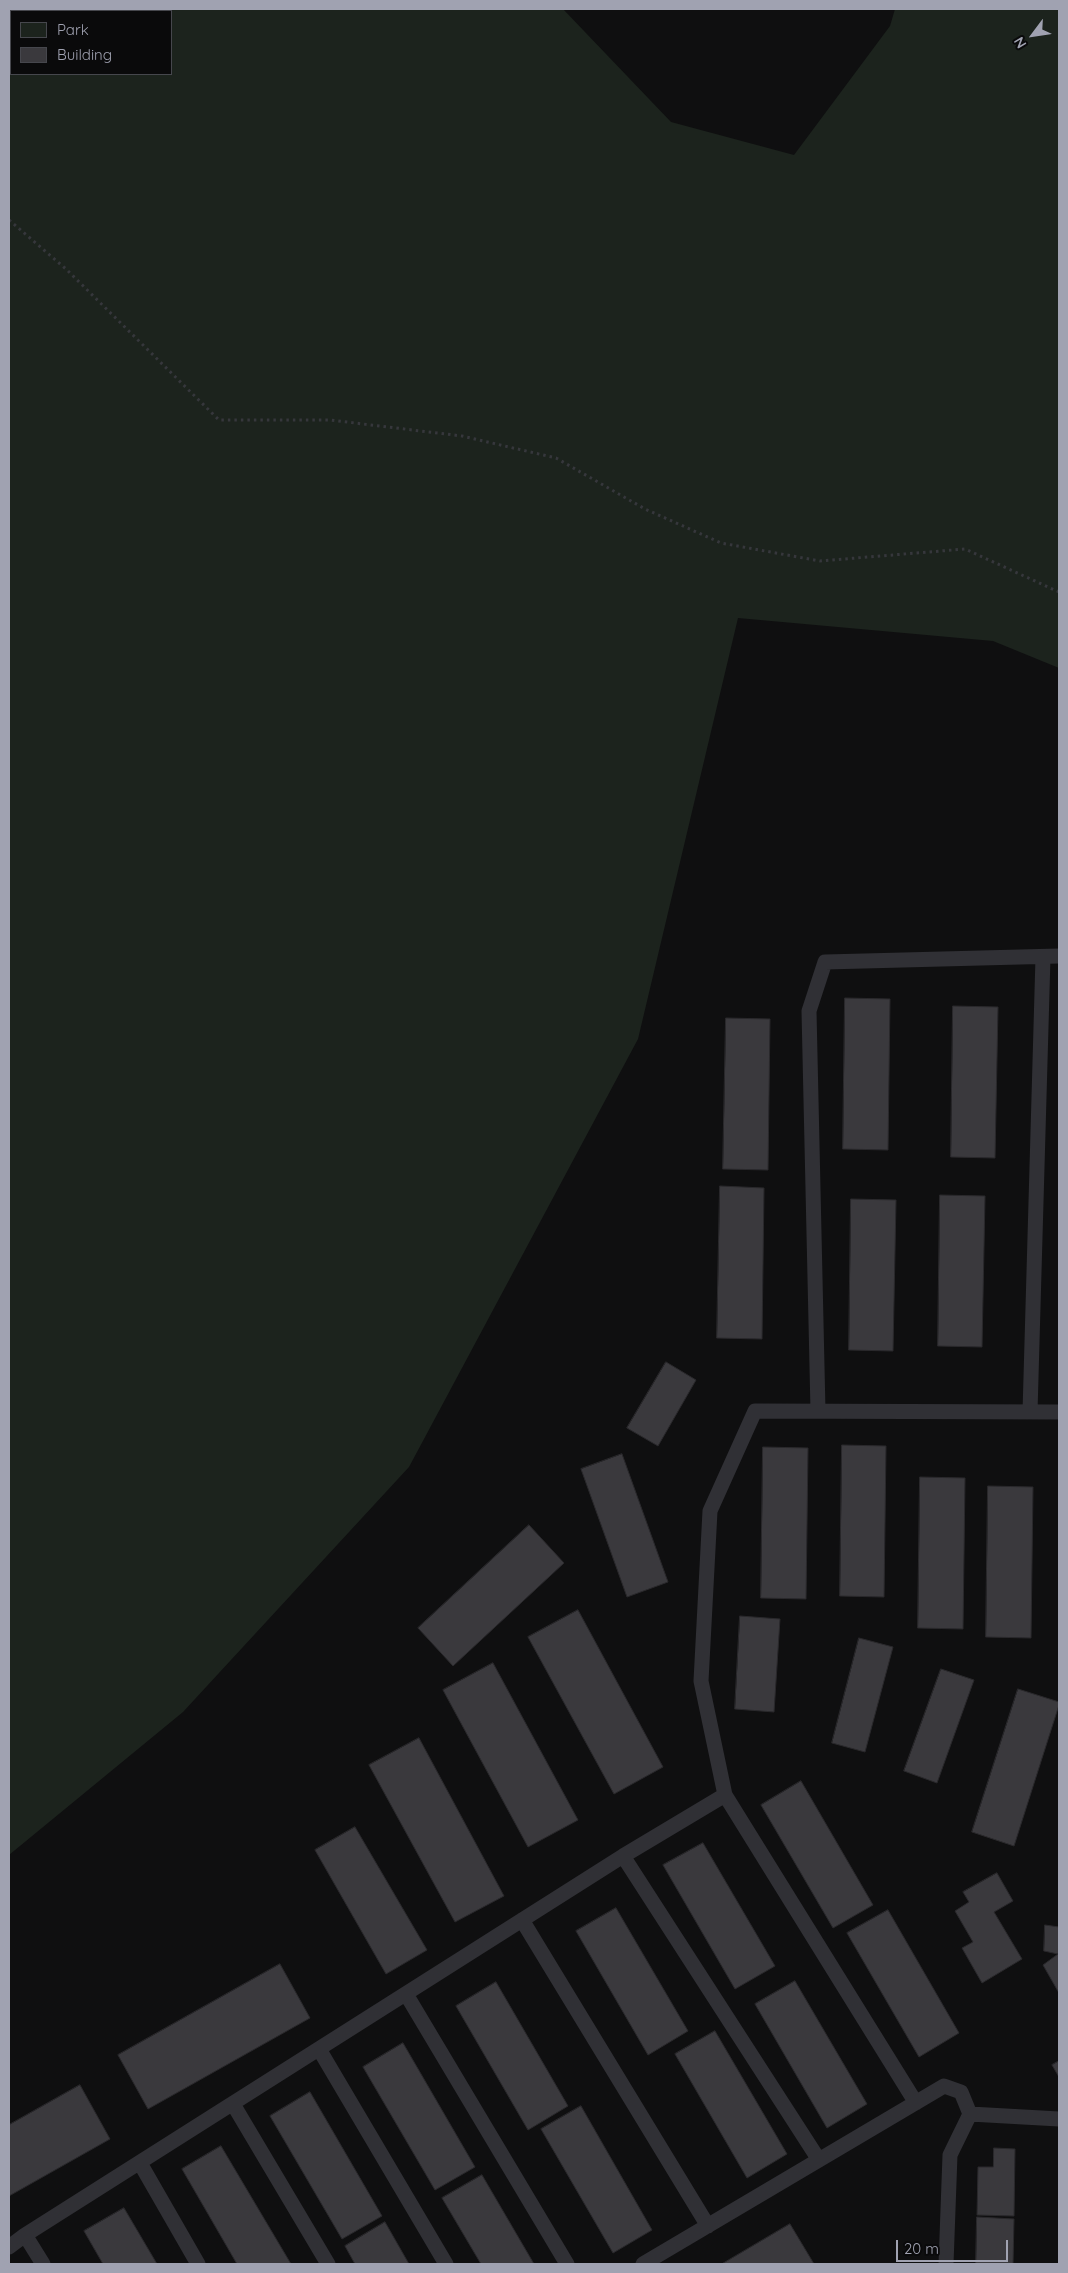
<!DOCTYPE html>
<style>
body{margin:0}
#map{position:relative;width:1068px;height:2273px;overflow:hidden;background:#0f0f10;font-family:Quicksand,sans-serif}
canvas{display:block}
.frame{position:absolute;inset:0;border:10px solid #a0a2b1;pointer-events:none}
.legend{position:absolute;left:10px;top:10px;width:162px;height:65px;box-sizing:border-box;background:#0a0a0b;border:1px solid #46474d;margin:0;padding:6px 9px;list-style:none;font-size:15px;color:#a0a2b1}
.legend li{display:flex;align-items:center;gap:10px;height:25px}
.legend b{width:25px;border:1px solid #46474d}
.north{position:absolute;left:1008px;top:10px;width:50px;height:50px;-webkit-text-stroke:4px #0a0a0b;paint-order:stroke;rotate:239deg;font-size:14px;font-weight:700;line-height:20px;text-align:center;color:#a0a2b1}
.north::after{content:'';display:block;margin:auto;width:18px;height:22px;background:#a0a2b1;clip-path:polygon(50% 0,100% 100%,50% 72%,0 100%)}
.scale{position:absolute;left:896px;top:2240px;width:112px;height:22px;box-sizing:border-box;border:2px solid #a0a2b1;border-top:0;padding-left:6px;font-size:15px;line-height:18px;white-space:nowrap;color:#a0a2b1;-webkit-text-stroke:4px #0a0a0b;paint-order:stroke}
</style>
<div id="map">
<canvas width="1068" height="2273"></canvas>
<div class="frame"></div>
<ul class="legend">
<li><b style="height:14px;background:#1c231d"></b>Park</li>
<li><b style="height:14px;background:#3a393d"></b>Building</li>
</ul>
<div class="north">N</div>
<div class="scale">20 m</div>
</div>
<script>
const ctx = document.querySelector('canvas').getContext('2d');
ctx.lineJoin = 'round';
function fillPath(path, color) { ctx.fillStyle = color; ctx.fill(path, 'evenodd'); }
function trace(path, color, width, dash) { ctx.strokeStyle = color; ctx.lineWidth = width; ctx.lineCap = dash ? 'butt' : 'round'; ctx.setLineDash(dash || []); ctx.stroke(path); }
fillPath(new Path2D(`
 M9,9h554l108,113 123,33 96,-129 5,-17h164v659l-66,-27 -255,-23 -100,421 -229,428 -226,245 -174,143zM11,11h160v63h-160z`), '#1c231d');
const building = new Path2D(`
 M845,998l45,1 -2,151 -45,-1z
 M953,1006l45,1 -3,151 -44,-1z
 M726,1018l44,1 -2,151 -45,-1z
 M720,1186l44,2 -2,151 -45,-1z
 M940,1195l45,1 -3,151 -44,-1z
 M851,1199l45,1 -3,151 -44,-1z
 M666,1362l30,18 -38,66 -31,-18z
 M842,1445l44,1 -2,151 -44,-1z
 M763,1447l45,1 -2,151 -45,-1z
 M622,1454l46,128 -41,15 -46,-128z
 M920,1477l45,1 -2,151 -45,-1z
 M988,1486l45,1 -2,151 -45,-1z
 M529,1525l35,38 -111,103 -35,-38z
 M578,1610l85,157 -49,27 -86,-157z
 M740,1616l40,3 -6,93 -39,-3z
 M859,1638l34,9 -28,105 -33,-9z
 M493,1663l85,157 -50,27 -85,-157z
 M941,1669l33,11 -37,103 -33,-12z
 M1018,1689l41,13v3l-45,141 -42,-14z
 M419,1738l85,158 -49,26 -86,-157z
 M801,1781l72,124 -40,23 -72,-123z
 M355,1827l72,123 -41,24 -71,-124z
 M703,1843l72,123 -40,23 -72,-124z
 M997,1873l16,28 -19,11 28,47 -40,24 -20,-35 11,-6 -18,-31 14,-9 -6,-10z
 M616,1908l72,123 -40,24 -72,-124z
 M888,1910l71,123 -40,24 -72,-124z
 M1045,1925l14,2v66l-16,-28 15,-11 -14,-3z
 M280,1964l30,54 -162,91 -30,-54z
 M795,1981l72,123 -40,24 -72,-124z
 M496,1982l72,124 -40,24 -72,-124z
 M715,2031l72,123 -40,24 -72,-124z
 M403,2043l72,124 -40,23 -72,-123z
 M1059,2061v16l-7,-12z
 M80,2085l30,54 -101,57v-71z
 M310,2092l72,124 -40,23 -72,-123z
 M581,2106l71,124 -39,23 -72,-124z
 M221,2146l70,118h-54l-55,-95z
 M994,2148l21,1 -1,67 -37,-1 1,-48h15z
 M482,2175l52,89h-53l-39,-66z
 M124,2208l33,56h-54l-19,-33z
 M977,2217l37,2 -1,45h-37z
 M385,2222l24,42h-54l-10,-18z
 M790,2224l24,40h-92z`);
fillPath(building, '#3a393d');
trace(building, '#2a292c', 1);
trace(new Path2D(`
 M9,220l57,49 153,151h111l132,16 94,22 89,51 76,34 99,18 145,-12 94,43`), '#36373c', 3, [2.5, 4]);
trace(new Path2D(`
 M818,1411l-9,-400 16,-49 234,-6
 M1030,1412l13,-455
 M725,1795l-24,-114 9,-170 45,-100 304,1
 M623,1856l196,304
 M522,1920l186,306
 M406,1994l161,270
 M319,2049l127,215
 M233,2104l95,160
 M140,2163l58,101
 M25,2235l598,-379 102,-61 191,308
 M9,2247l16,-12 18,29
 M643,2264l301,-178 17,6 9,22
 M946,2264l4,-109 20,-41 89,5`), '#303035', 15);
</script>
